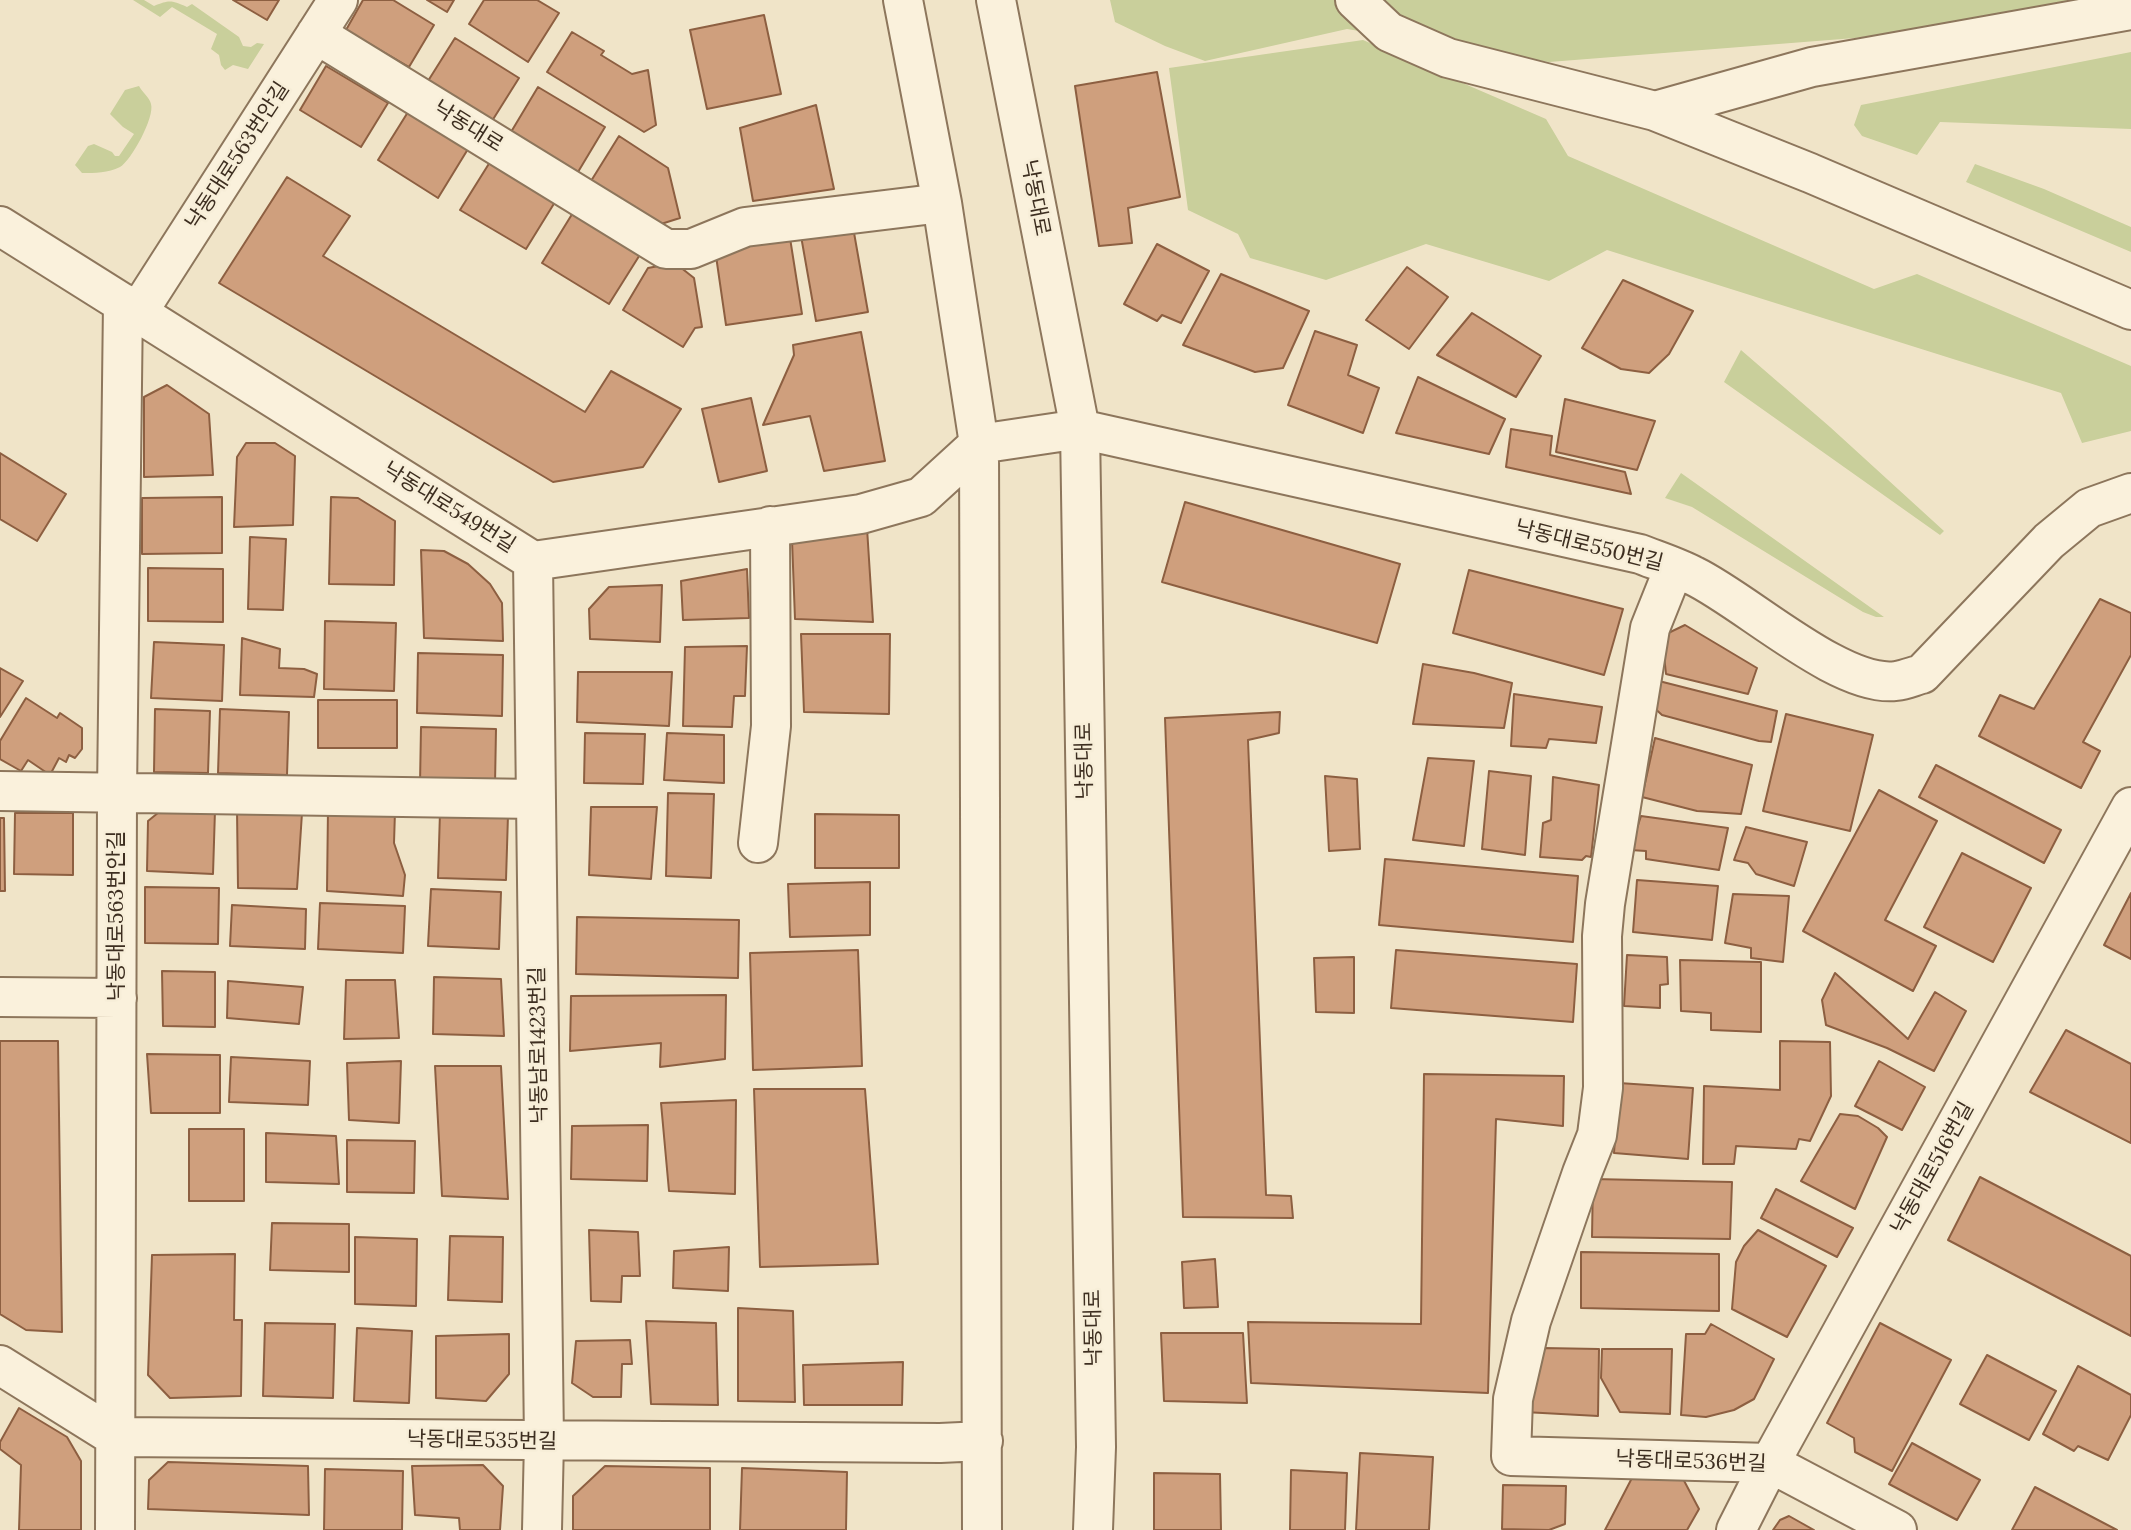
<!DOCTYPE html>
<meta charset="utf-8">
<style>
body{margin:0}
canvas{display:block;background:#f0e4c8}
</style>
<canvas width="2131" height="1530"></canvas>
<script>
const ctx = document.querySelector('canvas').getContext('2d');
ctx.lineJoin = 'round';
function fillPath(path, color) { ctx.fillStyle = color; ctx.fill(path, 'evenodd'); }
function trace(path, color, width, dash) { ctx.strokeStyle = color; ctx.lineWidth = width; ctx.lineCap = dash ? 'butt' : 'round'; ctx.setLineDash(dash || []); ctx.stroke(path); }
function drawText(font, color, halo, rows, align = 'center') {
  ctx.font = font + ' Lora,"Noto Sans KR",serif'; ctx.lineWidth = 5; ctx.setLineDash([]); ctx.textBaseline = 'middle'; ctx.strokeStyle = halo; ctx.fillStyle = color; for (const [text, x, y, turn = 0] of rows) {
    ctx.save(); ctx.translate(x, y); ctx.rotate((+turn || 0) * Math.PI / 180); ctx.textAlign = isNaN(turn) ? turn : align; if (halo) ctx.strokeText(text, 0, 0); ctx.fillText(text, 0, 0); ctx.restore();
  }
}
fillPath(new Path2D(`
 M133,0h11l10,6c16,-6 16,-6 33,1l5,-3 47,33 4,9 8,1 6,-4 7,1 -16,25 -15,-4 -8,5 -4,-5 -2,-10 -8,-6 6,-15 -45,-27 -12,10z
 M1110,0h973l5,8 -233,30 -306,24 -202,-33 -142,32 -40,-15 -50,-24z
 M1363,40l183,79 22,37 306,133 43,-15 214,92v65l-49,12 -21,-50 -454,-143 -58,31 -123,-37 -100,36 -76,-22 -12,-24 -50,-24 -19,-142z
 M2131,52v77l-191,-7 -23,33 -55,-19 -8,-11 7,-20z
 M139,86c3,6 11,12 12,18 4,13 -20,57 -31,63 -12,6 -25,6 -38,6l-7,-8 13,-19 6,-2 18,8 3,4h4l15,-22 -11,-7 -13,-13 15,-24z
 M1975,164l69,25 87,38v25l-165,-70z
 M1741,350l89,77 114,104 -4,4 -216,-153z
 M1681,473l203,144h-8l-13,-5 -171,-105 -27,-9z`), '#c9cf9b');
const building = new Path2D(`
 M233,0h46l-12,20z
 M363,0h30l41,25 -25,42 -63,-37z
 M427,0h27l-7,12z
 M484,0h53l22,13 -31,49 -59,-38z
 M764,15l17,79 -74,15 -17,-79z
 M572,32l32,19 -3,4 31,19 16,-4 8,55 -12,7 -97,-60z
 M455,38l64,40 -27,43 -64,-40z
 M326,66l62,37 -27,44 -61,-37z
 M1157,72l23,125 -52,11 4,35 -33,3 -24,-160z
 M538,87l67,40 -27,45 -67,-40z
 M816,105l18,84 -81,12 -13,-73z
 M408,112l60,37 -30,49 -60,-38z
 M619,136l49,32 12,50 -19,6 -70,-43z
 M490,162l65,40 -29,47 -66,-39z
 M287,177l63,39 -27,40 262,156 26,-41 70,38 -38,58 -90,15 -334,-199z
 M574,211l67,42 -32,51 -67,-41z
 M853,227l15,85 -52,9 -15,-85z
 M790,238l12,76 -76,11 -11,-76z
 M1157,244l52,27 -28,52 -19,-8 -5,6 -33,-17z
 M675,263l19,15 8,49 -7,1 -12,19 -60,-37 25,-42z
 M1407,267l41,30 -39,52 -43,-29z
 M1221,274l88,37 -26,57 -28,4 -72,-27z
 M1623,280l70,31 -24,43 -20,19 -28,-4 -39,-21z
 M1472,313l69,43 -25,41 -79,-42z
 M1315,331l42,14 -9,30 31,13 -16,45 -75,-28z
 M861,332l24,129 -61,10 -14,-55 -47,9 31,-70 -1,-10z
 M1418,377l87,42 -16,35 -93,-21z
 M167,385l42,29 4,61 -69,2v-80z
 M751,398l16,73 -48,11 -17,-73z
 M1565,399l90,22 -18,49 -81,-18z
 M1511,429l41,7 -2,19 75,17 6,22 -125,-27z
 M246,443h29l20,13 -2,69 -59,2 3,-70z
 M0,453l66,41 -29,47 -37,-22z
 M222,497v56l-80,1v-56z
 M331,497l27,1 37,23 -1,64 -65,-1z
 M1185,502l215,62 -23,79 -215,-61z
 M867,528l6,94 -78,-3 -3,-79z
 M250,537l36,2 -3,71 -35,-1z
 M421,550l23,1 24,13 22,20 12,19 1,38 -79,-3z
 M148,568l75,1v53l-75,-1z
 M747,569l2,49 -66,2 -2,-39z
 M1469,570l154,39 -19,66 -151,-42z
 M662,585l-2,57 -70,-3 -1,-30 20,-22z
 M2100,599l31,14v42l-48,87 17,9 -19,37 -102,-52 21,-41 34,14z
 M325,621l71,2 -2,68 -70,-2z
 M1685,625l72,43 -9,26 -82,-20 -4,-38z
 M801,634h89l-1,80 -85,-2z
 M242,638l38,11 -1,19 25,1 13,5 -3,23 -74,-2z
 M154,642l70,3 -2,56 -71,-3z
 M747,646l-2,50h-11l-2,31 -49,-1 2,-79z
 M418,653l85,2 -1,61 -85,-3z
 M1423,664l51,9 38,10 -8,45 -91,-4z
 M0,668l23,13 -23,36z
 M578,672h94l-3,54 -92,-4z
 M1651,679l126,32 -6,31 -12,-1 -97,-26 -12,-11z
 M1514,694l88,13 -6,36 -47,-4 -3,9 -35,-2z
 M26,698l31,20 3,-5 22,15v21l-7,9 -6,-3 -3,7 -7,-4 -9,17 -22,-15 -7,11 -21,-12v-18z
 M318,700h79v48h-79z
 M155,709l55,2 -2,62 -54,-1z
 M220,709l69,3 -2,63 -69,-2z
 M1280,712l-1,21 -31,7 18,455 25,1 2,22 -110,-1 -18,-499z
 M1786,714l87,21 -23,96 -87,-20z
 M421,727l75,2 -1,56 -75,-1z
 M585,733l60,1 -2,50 -59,-1z
 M667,733l57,2v48l-60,-3z
 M1655,738l97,27 -11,49 -44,-3 -55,-14z
 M1428,758l46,3 -10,85 -51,-6z
 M1936,765l125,65 -17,33 -125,-66z
 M1489,771l42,5 -6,79 -43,-6z
 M1325,776l32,3 3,70 -31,2z
 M1553,777l46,8 -8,72 -5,-1 -4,4 -42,-3 3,-34 8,-3z
 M1879,790l58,31 -52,99 51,26 -23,45 -110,-60z
 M668,793l46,1 -3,84 -45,-2z
 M591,807h66l-6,72 -62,-4z
 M164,808l51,2 -2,64 -66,-3 1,-50z
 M328,808l67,3 -1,32 11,32 -2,21 -76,-5z
 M237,810l65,3 -5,76 -59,-1z
 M440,812l68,3 -2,65 -68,-2z
 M15,813h58v62l-59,-1z
 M815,814l84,1v53h-84z
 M1641,816l87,12 -9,42 -73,-11v-8l-16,-1z
 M0,818h4l1,73h-5z
 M1746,827l61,15 -13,44 -38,-12 -8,-11 -14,-3z
 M1962,853l69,35 -38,74 -69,-35z
 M1385,859l193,17 -5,66 -194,-17z
 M1637,880l81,6 -6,54 -79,-8z
 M870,882v53l-80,2 -2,-53z
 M145,887l74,1 -1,56 -73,-1z
 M431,889l70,3 -2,57 -71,-3z
 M2131,893v66l-27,-14z
 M1733,894l56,2 -6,66 -32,-4v-10l-26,-5z
 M320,903l85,3 -2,47 -85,-4z
 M232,905l74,4 -1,40 -75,-3z
 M577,917l162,3 -1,58 -162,-4z
 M858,950l4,116 -109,4 -3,-117z
 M1396,950l181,14 -4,58 -182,-14z
 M1627,955l40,2 1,27 -8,1v23l-36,-2z
 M1354,957v56l-38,-1 -2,-54z
 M1680,960l81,2v70l-50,-2v-17l-30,-2z
 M162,971l53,1v55l-52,-1z
 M1835,973l73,66 27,-47 31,19 -32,60 -47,-23 -61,-23 -4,-25z
 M434,977l67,2 3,57 -71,-2z
 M346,980h49l4,58 -55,1z
 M228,981l75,6 -4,37 -72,-6z
 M726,995l-1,64 -65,8 1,-24 -91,8 1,-55z
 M2066,1030l65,34v79l-101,-51z
 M0,1041h58l4,291 -36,-2 -26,-16z
 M1780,1041l50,1 1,54 -21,45 -11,-2 -3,10 -60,-3 -2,18h-31l1,-78 76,4z
 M147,1054l73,1v58h-69z
 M231,1057l79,4 -2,44 -79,-3z
 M401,1061l-2,62 -50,-3 -2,-57z
 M1879,1061l46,26 -23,43 -47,-24z
 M435,1066h66l7,133 -66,-3z
 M1424,1074l140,2 -1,50 -67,-7 -8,274 -237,-10 -3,-61 173,2z
 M1619,1083l74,5 -5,71 -74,-6z
 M754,1089h111l13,175 -118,3z
 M736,1100l-1,94 -66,-3 -8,-88z
 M1840,1114l18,2 20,12 9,9 -32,72 -54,-28z
 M648,1125l-1,56 -76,-2 1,-53z
 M189,1129h55v72h-55z
 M266,1133l70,3 3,48 -73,-2z
 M347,1140l68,1 -1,52 -67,-1z
 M1980,1177l151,79v80l-183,-96z
 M1593,1179l139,3 -2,57 -138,-2z
 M1776,1189l77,39 -16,29 -76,-39z
 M272,1223l77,1v48l-79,-2z
 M589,1230l49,2 2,44h-18l-1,26 -30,-1z
 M1758,1230l68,36 -39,71 -55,-28 4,-47 8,-16z
 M450,1236l53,1 -1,65 -54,-2z
 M355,1237l62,2 -1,67 -61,-2z
 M729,1247l-1,44 -55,-3 1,-37z
 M1581,1252l138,2v57l-138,-3z
 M235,1254l-1,66h8l-1,76 -71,2 -22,-23 4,-120z
 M1215,1259l3,48 -34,1 -2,-46z
 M738,1308l55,3 2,91 -57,-1z
 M646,1321l70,2 2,82 -67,-1z
 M265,1323l70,1 -2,74 -70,-2z
 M1880,1323l71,37 -59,111 -37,-19 -1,-14 -27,-15z
 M1711,1324l63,35 -20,40 -20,11 -28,7 -25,-2 5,-81h19z
 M357,1328l55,3 -3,72 -55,-2z
 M1161,1333h82l4,70 -83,-2z
 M509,1334v40l-23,27 -50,-3v-62z
 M630,1340l2,24h-10l-1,33h-28l-21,-14 4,-42z
 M1543,1348l56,1 -1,67 -74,-4z
 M1602,1349h70l-2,65 -50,-2 -19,-34z
 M1987,1355l69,36 -27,49 -69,-36z
 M903,1362l-1,43h-98l-1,-40z
 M2078,1366l53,29v20l-23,45 -30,-14 -4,5 -31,-17z
 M19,1408l48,29 14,24v69h-62l2,-65 -21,-16v-7z
 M1912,1443l68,37 -23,40 -68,-36z
 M1360,1453l73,4 -4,73h-73z
 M168,1462l140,4 1,49 -161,-6 1,-29z
 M483,1465l20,21 -3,44h-40l-1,-12 -44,-3 -3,-49z
 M605,1466l105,2v62h-137v-34z
 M742,1468l105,4 -1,58h-106z
 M325,1469l78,2 -1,59h-78z
 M1291,1470l56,3 -2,57h-55z
 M1154,1473l66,1 1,56h-67z
 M1681,1475l18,34 -12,21h-82l28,-54z
 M1503,1485l63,1 -1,38 -16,6 -47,-1z
 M2035,1487l82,43h-105z
 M1789,1516l25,14h-41l7,-10z`);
fillPath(building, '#cf9f7d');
trace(building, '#8d5f41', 2);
const minor = new Path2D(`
 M903,0l39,203 37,241 3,1086
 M996,0l84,429 16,1018 -3,83
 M1355,0l34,32 59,26 207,53 155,62 321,137
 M316,34l350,215h25l54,-22 197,-24
 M1655,111l157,-44 319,-57
 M0,226l533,335 328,-47 60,-17 58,-53
 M138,312l200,-312
 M979,444l101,-15 560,125c18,7 37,13 54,22 52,25 146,112 202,105 9,-1 18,-5 26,-7l127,-133 40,-33 42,-15
 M533,561l11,880 -2,89
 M1674,568l-24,60 -45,276 -3,32 1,152 -6,47 -15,38 -51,148 -18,78 -2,57 259,7 127,67
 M0,791l536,8
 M758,843l13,-117 -1,-200
 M0,997l117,1
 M0,1365l115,72 825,6 43,-2
 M115,1530l2,-737 6,-490
 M1736,1530l34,-67 361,-656`);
trace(minor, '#8d765c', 42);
trace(minor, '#faf1dc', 38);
drawText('21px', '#3d2e20', '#f7eed8', [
 ["낙동대로",468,127,32],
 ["낙동대로563번안길",238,156,-57],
 ["낙동대로",1035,198,79],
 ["낙동대로549번길",449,508,32],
 ["낙동대로550번길",1589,546,14],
 ["낙동대로",1085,761,-91],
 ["낙동대로563번안길",117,916,-90],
 ["낙동남로1423번길",539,1045,-91],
 ["낙동대로516번길",1933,1168,-61],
 ["낙동대로",1094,1328,-91],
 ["낙동대로535번길",482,1441,1],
 ["낙동대로536번길",1691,1462,2]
]);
</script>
